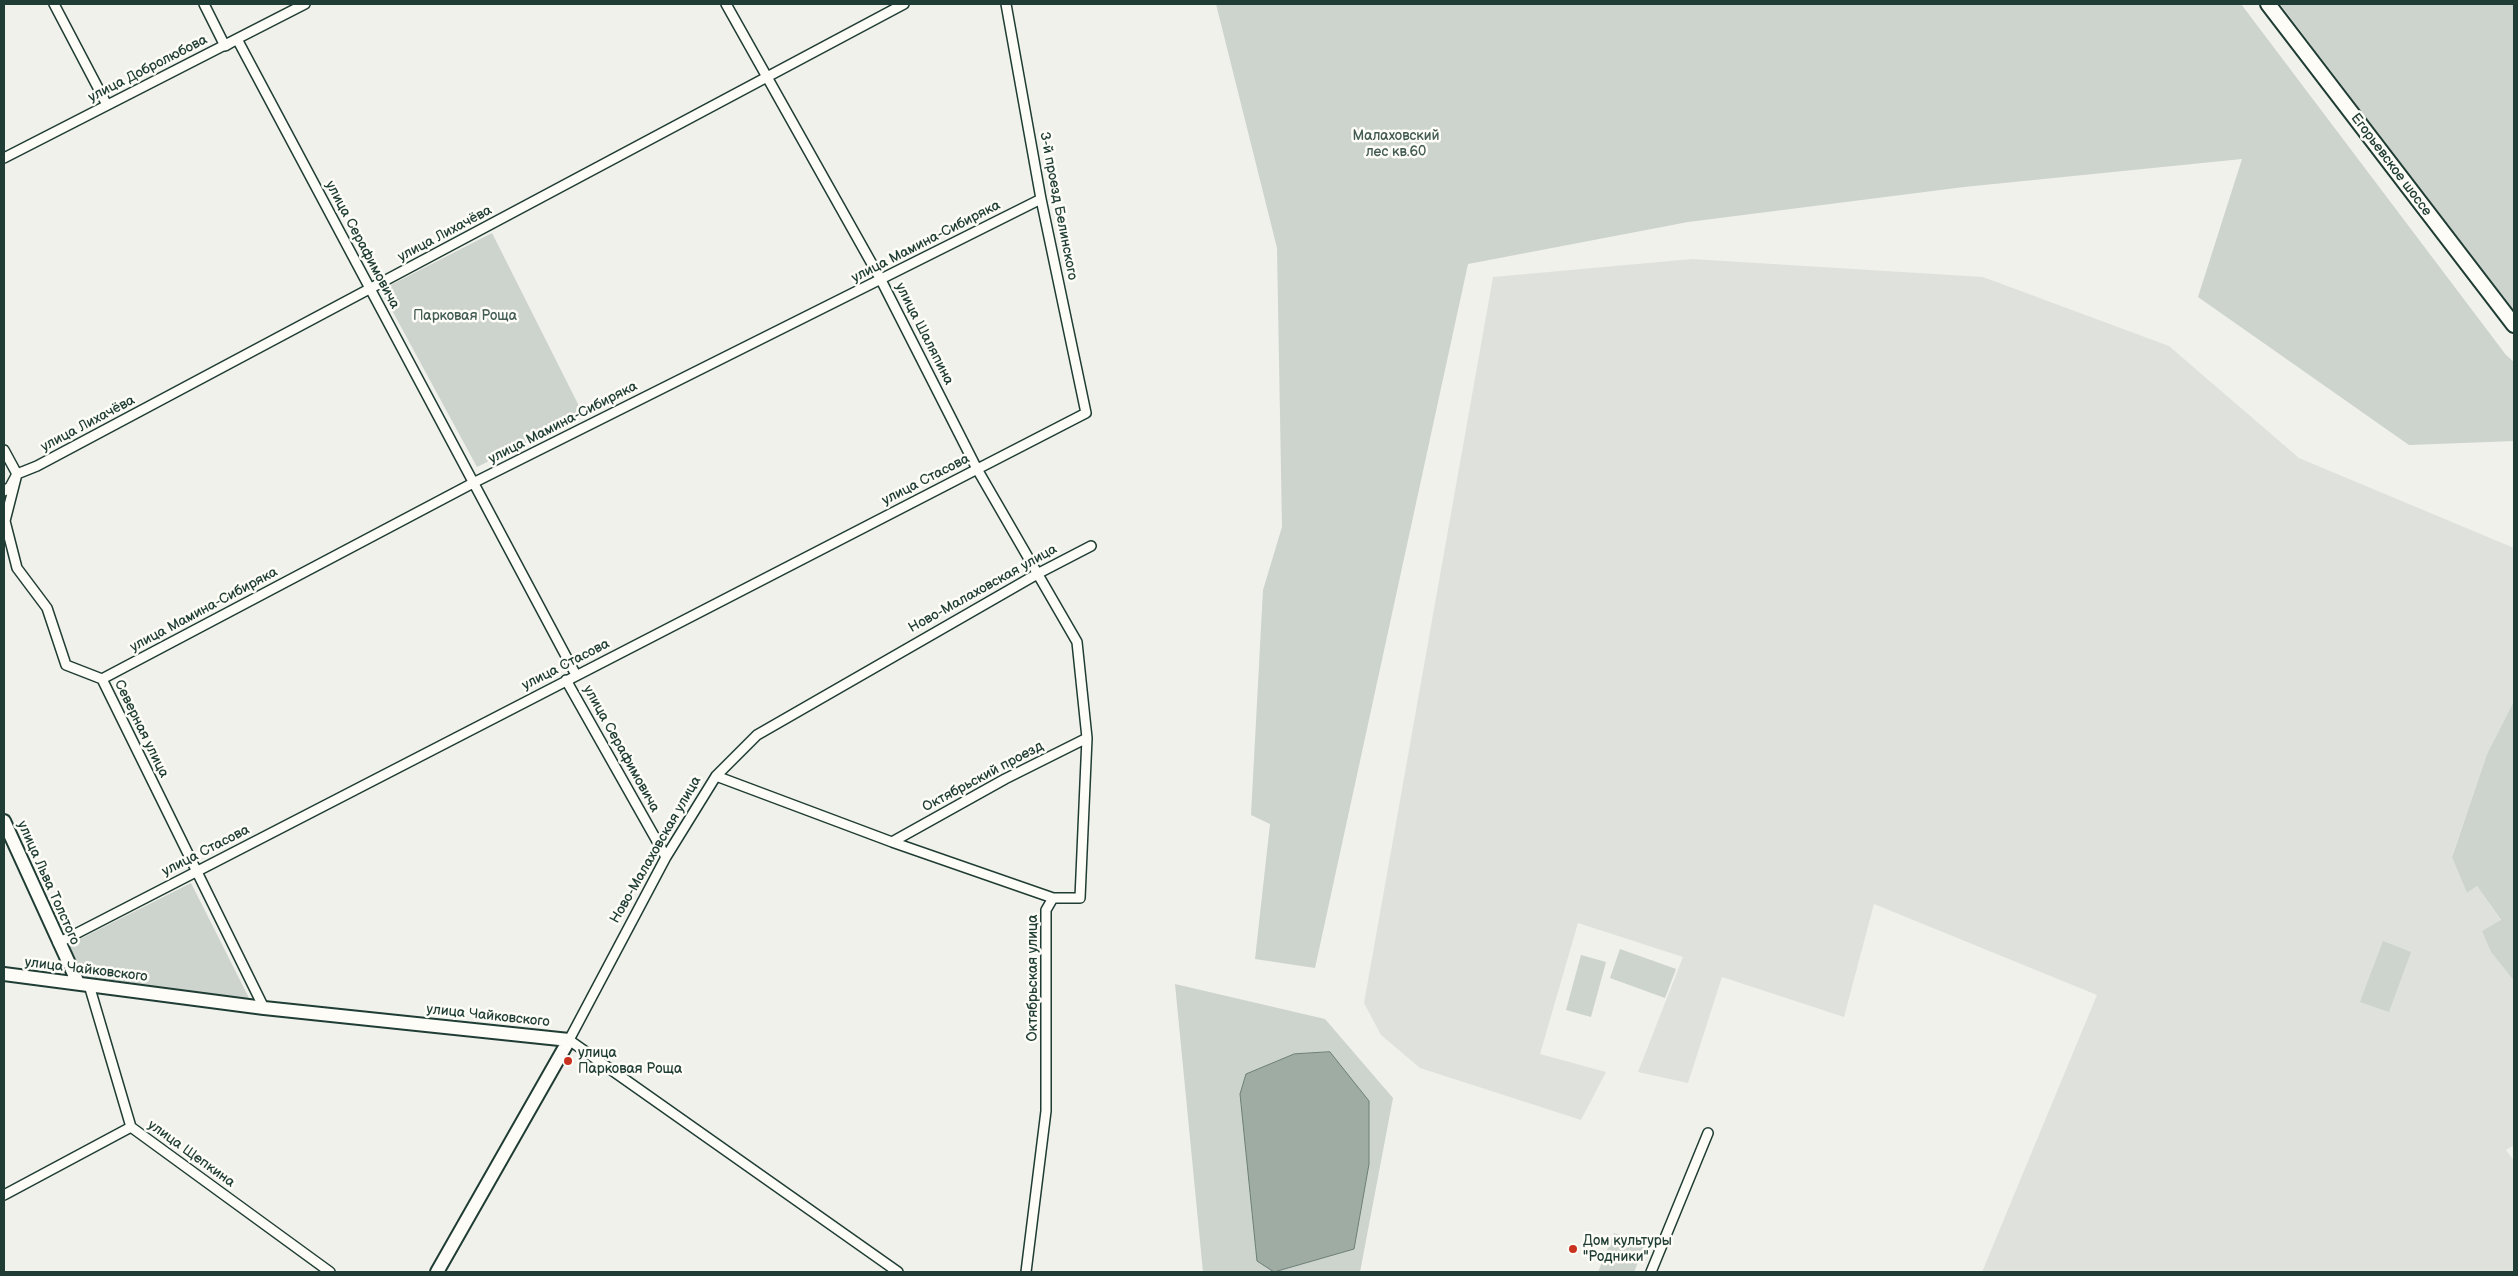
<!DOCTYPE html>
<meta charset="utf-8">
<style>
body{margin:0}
#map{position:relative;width:2518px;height:1276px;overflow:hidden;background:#f0f1eb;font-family:"Balsamiq Sans",sans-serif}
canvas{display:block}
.frame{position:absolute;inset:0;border:5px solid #1f3d34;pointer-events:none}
</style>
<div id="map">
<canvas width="2518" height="1276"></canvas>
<div class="frame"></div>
</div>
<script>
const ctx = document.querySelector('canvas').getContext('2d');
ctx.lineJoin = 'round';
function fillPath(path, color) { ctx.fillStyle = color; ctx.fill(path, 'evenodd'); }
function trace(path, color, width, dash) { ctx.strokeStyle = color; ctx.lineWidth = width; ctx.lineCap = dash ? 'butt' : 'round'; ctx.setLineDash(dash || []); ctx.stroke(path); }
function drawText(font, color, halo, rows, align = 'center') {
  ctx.font = font + ' "Balsamiq Sans",sans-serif'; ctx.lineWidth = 5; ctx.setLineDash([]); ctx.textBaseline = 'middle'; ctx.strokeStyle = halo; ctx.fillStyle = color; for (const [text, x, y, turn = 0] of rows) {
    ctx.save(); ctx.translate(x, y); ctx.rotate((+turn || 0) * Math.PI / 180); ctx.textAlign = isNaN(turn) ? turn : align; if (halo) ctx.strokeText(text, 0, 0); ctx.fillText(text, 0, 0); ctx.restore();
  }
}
fillPath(new Path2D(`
 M1692,259l291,18 186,69 130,112 215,90v153l-27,53 -35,102 15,37 10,-7 24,35 -18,10 8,21 23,29v164l-8,5 8,11v111h-532l115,-277 -223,-91 -30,113 -122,-40 -34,106 -50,-11 45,-115 -105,-34 -38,131 66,18 -25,48 -161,-52 -39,-33 -17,-32 129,-726z`), '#dfe2dc');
fillPath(new Path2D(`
 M1216,4h1025l265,351 8,7v79l-105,4 -211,-148 44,-138 -278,28 -276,35 -220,42 -153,704 -60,-9 15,-135 -19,-9 12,-225 19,-63 -5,-279z
 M2280,4h234v309z
 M492,233l91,181 -106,53 -96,-177z
 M2514,701v280l-23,-29 -9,-21 19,-11 -24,-34 -10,7 -15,-36 35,-103z
 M191,883l59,117 -166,-22 -16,-33z
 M2383,941l28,11 -22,60 -29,-10z
 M1620,949l56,20 -11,29 -55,-20z
 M1581,955l25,7 -15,55 -25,-7z
 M1175,984l150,35 68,79 -33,174h-157z
 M1614,1233l31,13 -11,26h-36z`), '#cdd3cd');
const water = new Path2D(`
 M1330,1052l39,49v63l-15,85 -80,23 -17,-11 -17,-167 6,-20 48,-20z`);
fillPath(water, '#9faca4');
trace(water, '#6c8077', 1);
const street = new Path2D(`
 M54,4l53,101
 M204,4l21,42 12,-7 339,636
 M726,4l155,276 96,189 100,173 10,96 -7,160h-27l-7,12v201l-20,161
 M4,158l301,-154
 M4,450l13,24 -12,47 12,47 30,40 19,57 36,14 162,329
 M4,491l6,-4 7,-13 20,-8 867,-462
 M102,679l373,-197 566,-283
 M566,680l100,177
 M716,776l176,66 161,56
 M892,842l113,-63 82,-41
 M58,943l1028,-530 -45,-214 -35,-195
 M89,985l42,142 199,145
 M4,1195l127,-68
 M898,1272l-329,-232 97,-183 50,-81 41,-41 282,-162 52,-27
 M1651,1272l57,-139`);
const secondary = new Path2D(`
 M4,821l74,162
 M4,974l260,34 305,32 -132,232`);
const primary = new Path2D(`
 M2268,4l246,321`);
trace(street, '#1f3d34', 12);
trace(secondary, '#1f3d34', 16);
trace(primary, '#1f3d34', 18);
trace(street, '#fdfcf7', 9);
trace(secondary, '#fdfcf7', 12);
trace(primary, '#fdfcf7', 14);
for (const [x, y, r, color] of [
 [568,1061,5,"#c8321e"],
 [1573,1249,5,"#c8321e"]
]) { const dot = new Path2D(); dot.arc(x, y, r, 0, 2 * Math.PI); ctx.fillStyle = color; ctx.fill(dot); trace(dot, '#fdfcf7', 2); }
drawText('14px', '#1f3d34', '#fdfcf7', [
 ["улица Добролюбова",148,69,-27],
 ["Егорьевское шоссе",2391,165,53],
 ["3-й проезд Белинского",1058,206,79],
 ["улица Лихачёва",445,234,-28],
 ["улица Мамина-Сибиряка",926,242,-27],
 ["улица Серафимовича",362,245,62],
 ["улица Шаляпина",924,334,63],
 ["улица Мамина-Сибиряка",563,423,-27],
 ["улица Лихачёва",88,424,-28],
 ["улица Стасова",926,480,-27],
 ["Ново-Малаховская улица",983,589,-29],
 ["улица Мамина-Сибиряка",204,610,-28],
 ["улица Стасова",566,665,-27],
 ["Северная улица",141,729,64],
 ["улица Серафимовича",621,749,61],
 ["Октябрьский проезд",983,777,-28],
 ["Ново-Малаховская улица",656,850,-60],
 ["улица Стасова",206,851,-27],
 ["улица Льва Толстого",48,883,66],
 ["улица Чайковского",86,970,7],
 ["Октябрьская улица",1033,978,-90],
 ["улица Чайковского",488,1016,6],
 ["улица Щепкина",191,1154,36]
]);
drawText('14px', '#425b53', '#fdfcf7', [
 ["Малаховский",1396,136],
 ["лес кв.60",1396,152],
 ["Парковая Роща",465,316]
]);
drawText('14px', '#1f3d34', '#fdfcf7', [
 ["улица",578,1053],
 ["Парковая Роща",578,1069],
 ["Дом культуры",1583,1241],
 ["\"Родники\"",1583,1257]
], 'left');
</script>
